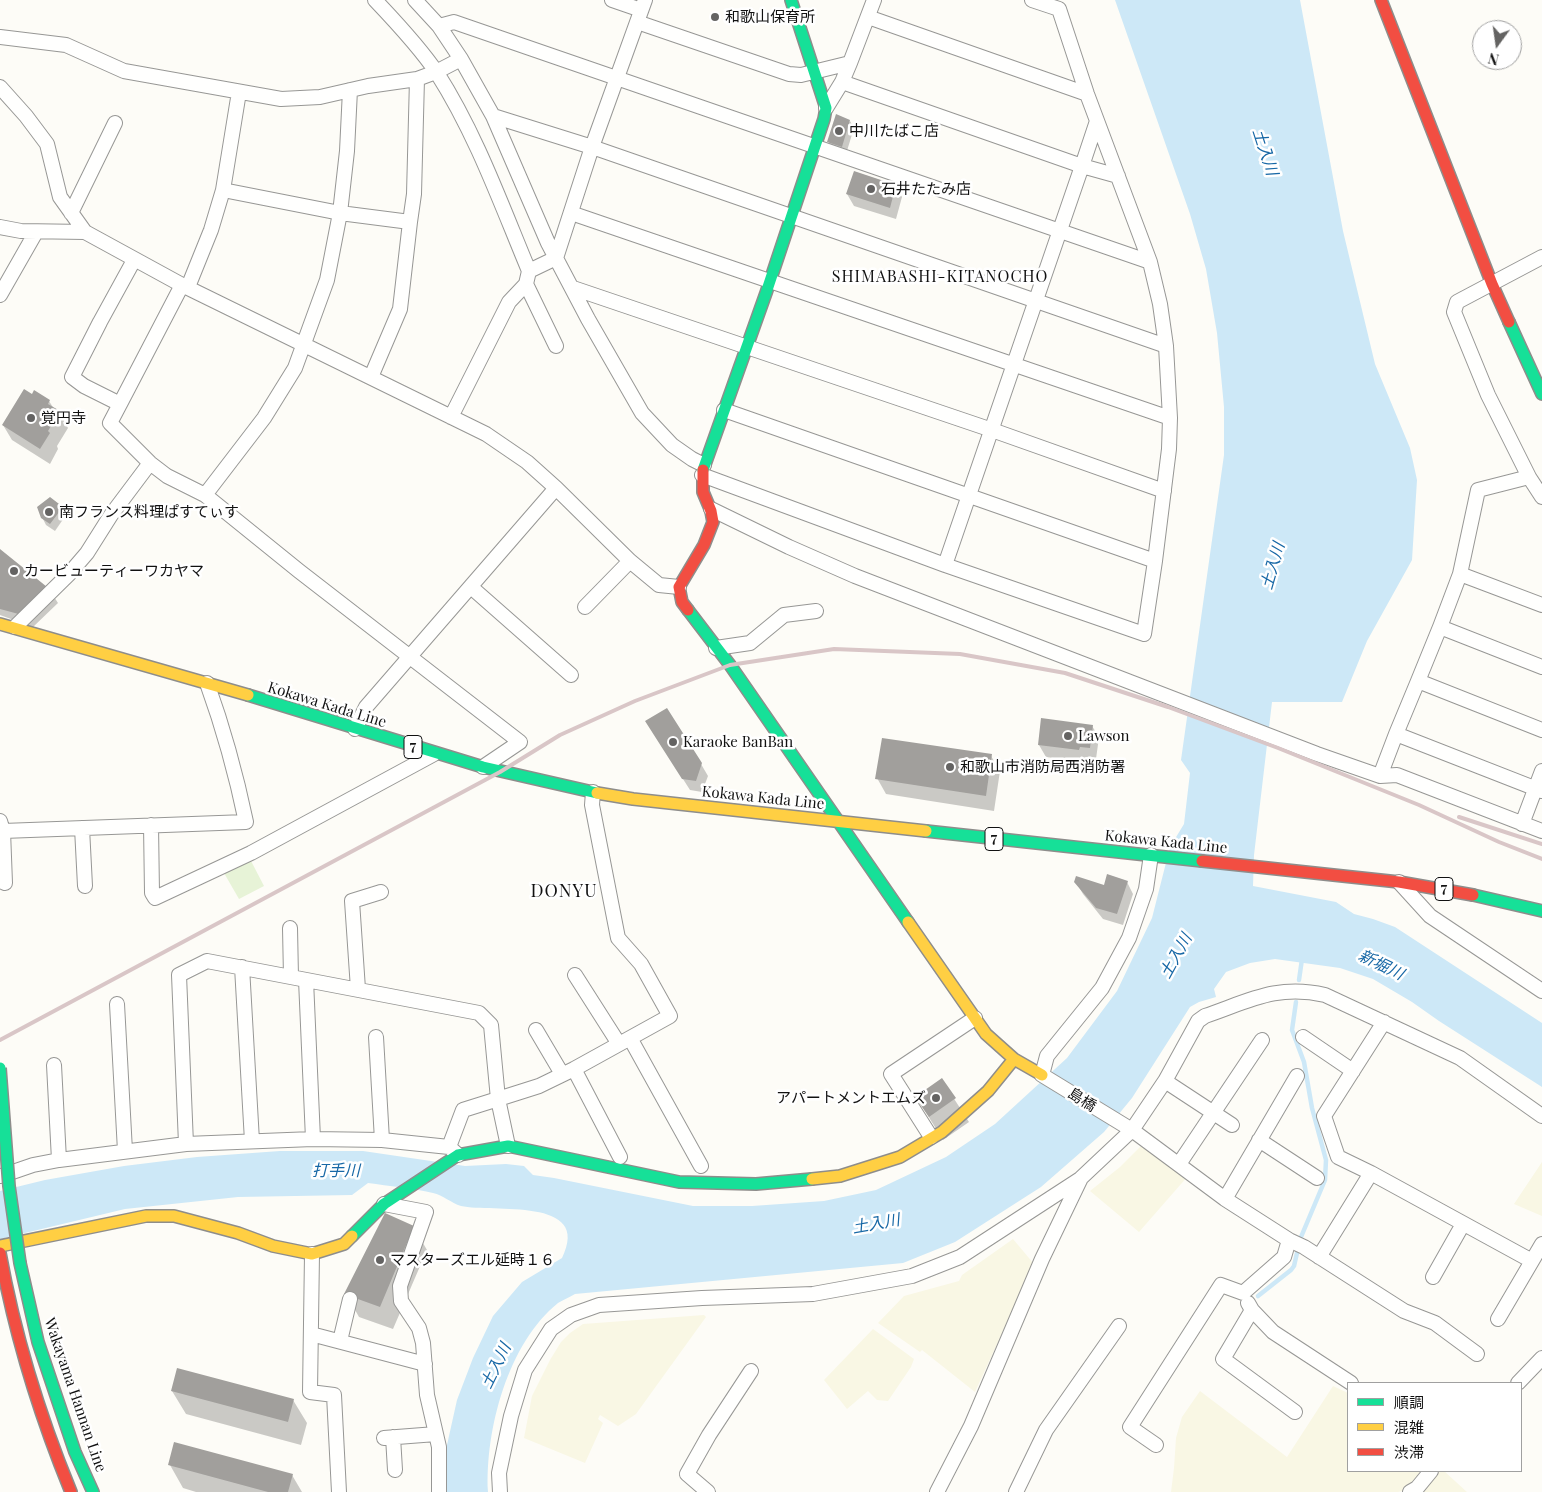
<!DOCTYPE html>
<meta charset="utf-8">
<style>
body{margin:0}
#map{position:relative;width:1542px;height:1492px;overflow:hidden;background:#fdfcf7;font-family:"Playfair Display","Noto Sans JP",serif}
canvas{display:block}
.legend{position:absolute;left:1347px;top:1382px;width:175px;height:90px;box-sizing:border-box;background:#fff;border:1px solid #a0a0a0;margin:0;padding:6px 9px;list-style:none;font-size:15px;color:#111}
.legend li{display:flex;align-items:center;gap:10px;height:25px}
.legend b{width:25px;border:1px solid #a0a0a0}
.north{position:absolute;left:1472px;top:20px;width:50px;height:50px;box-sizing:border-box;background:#fff;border:1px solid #a0a0a0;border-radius:50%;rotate:194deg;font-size:14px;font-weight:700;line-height:20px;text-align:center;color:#111}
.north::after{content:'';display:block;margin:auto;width:18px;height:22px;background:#646362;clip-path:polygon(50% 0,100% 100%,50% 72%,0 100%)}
</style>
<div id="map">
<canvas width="1542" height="1492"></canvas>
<ul class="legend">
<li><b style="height:6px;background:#16e098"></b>順調</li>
<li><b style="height:6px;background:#ffcf43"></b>混雑</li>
<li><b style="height:6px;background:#f24e42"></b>渋滞</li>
</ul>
<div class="north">N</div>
</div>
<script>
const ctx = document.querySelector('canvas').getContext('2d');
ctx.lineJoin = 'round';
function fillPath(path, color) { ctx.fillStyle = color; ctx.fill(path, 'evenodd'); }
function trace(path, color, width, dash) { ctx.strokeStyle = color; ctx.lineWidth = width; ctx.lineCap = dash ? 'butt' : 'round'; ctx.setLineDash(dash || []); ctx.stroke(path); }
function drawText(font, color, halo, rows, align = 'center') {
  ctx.font = font + ' "Playfair Display","Noto Sans JP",serif'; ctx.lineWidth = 5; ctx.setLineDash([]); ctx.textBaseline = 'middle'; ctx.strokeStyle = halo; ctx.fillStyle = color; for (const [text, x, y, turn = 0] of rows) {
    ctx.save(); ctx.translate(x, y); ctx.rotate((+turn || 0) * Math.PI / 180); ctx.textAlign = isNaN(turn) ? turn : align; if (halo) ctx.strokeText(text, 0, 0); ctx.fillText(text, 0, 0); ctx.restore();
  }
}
fillPath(new Path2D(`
 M1144,1143l44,33 -49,56 -49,-41 30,-24z
 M1542,1162v54l-28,-12z
 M1013,1239l21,25 -59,128 -53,-42 -2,2 -42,-29 26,-27 55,-15 3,-6z
 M704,1315l2,2 -70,97 -18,12 -18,-11 -2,4 5,4 -18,40 -61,-25 8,-42 18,-36 11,-18 9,-9 13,-9z
 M873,1329l41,30 -3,8 -23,34 -11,-1 -9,-9 -21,18 -23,-29z
 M1333,1386l15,7v78h73l-15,19 -8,2h-227l3,-24 2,-30 6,-21 18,-26 87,66z
 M1434,1471h10l23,21h-51z`), '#f9f7e4');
fillPath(new Path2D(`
 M250,859l14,27 -25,13 -15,-26z`), '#e7f3d7');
fillPath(new Path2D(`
 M1115,0h185l43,231 32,133 35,84 7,32 -5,80 -45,81 -25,61h-70l-18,153 -1,31 83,16 18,12 19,5 22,8 147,96v64l-103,-66 -27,-19 -39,-23 -33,-11 -65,-9 -25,4 -24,9 -12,17 2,8 -17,5 -9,5 -58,91 -28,34 -63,55 -86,55 -52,21 -328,31c-5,3 -12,6 -17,9 -50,40 -73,127 -70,189h-43l2,-47 10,-45 16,-42 20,-42 29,-34 40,-24c31,-62 -70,-45 -101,-52 -10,-3 -18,-11 -28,-13 -21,-5 -44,-7 -65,-10l-16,12 -114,2 -113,12 -125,30v-48l45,-11 79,-14 73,-9 83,-6h83l102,15 41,-2 18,2 9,9 21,3 139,28h59l72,-5 52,-11 70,-33 49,-33 72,-66 50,-67 35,-73 18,-71 14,-23 6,-51 -9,-13 43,-305v-48l-7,-74 -11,-64 -16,-55z`), '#cde8f7');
fillPath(new Path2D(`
 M850,121l4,7 -8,26 -13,-4 -4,-8z
 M895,186l7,11 -6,22 -42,-13 -7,-12z
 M49,401l5,8 5,3 9,16 -11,18 1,3 -8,15 -38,-24 -9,-15z
 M62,508l4,7 -11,16 -9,-6 -4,-8z
 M0,550l51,42 7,11 -25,24 -33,-12z
 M1042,720l50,6 7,11 -3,22 -10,-1 -1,4 -39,-5 -7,-12z
 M653,732l48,32 7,12 -6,16 -12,-2z
 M991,756l9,15 -6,40 -108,-17 -9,-16z
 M1076,882l29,4 22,-4 6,12 -10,31 -20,-6 -20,-25z
 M942,1080l27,42 -26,18 -26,-42z
 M413,1226l14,24 -34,79 -34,-12 -13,-23z
 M172,1391l121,9 14,23 -6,22 -115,-31z
 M170,1465l122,10 10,17h-106l-13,-4z`), '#0003');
trace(new Path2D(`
 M1299,980l3,-21
 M1296,1002l-4,28 12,32 8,46 14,52 -1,20 -24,57
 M1258,1296l33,-26 3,-4 3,-13`), '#cde8f7', 4.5);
fillPath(new Path2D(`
 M836,114l14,6 -8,27 -15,-5z
 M854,171l42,14 -6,23 -44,-14z
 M24,389l8,5 2,-4 16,10 -2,4 12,7 -12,20 2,2 -10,16 -38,-24z
 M50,497l13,10 -13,17 -9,-6 -4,-11z
 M0,549l52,42 -26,25 -26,-7z
 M667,708l35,55 -6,18 -14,-2 -37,-58z
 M1041,718l52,7 -3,23 -10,-1 -1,3 -41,-5z
 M882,738l110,16 -6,42 -111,-17z
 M1107,874l21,7 -11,33 -21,-6 -22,-26 2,-6 28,9z
 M942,1078l14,20 -27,19 -14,-20z
 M385,1213l29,13 -34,81 -36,-13z
 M177,1368l117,31 -6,23 -117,-31z
 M174,1442l119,32 -5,18h-20l-100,-27z`), '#a19f9c');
const street = new Path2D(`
 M375,0c20,21 46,49 62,73 39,61 64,131 92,198
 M415,0l24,26 22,33 32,57 55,127 40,76 54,94 30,32 20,14 12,6
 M612,0l29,10
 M1032,0l27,9 28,85 63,168
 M868,17l219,77
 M637,22l152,52 12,1 49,-12 -8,19 -16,26
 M439,26l15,-4 696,240 10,42 6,42 4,72
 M0,37l66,8 58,26 157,28 39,-2 48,-11 49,-7 19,-7 25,-13
 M850,63l24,-63
 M0,87l26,29 21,28 13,53 25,35 97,53 304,149 41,28 29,26 74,73 29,24 20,2
 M493,116l99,31 574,199
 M1097,121l-15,45 36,10
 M223,190l117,23 70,9 -10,87 -29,68
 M71,213l44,-90
 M571,213l599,205 -1,31 -14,112
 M410,222l4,-28 3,-115
 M0,227l21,4 64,1
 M134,260l-34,62 -28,55 12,9 36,18 62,-119
 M188,287l23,-57 12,-40 16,-98
 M573,288l419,142 172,61
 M0,295l36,-63
 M556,346l-30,-62 3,-13 27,-13 36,-111 53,-147
 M120,404l-10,19 40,40 17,13 38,19 94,76 221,171 -37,25
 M724,410l431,151 -11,73 -199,-69
 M451,417l58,-115 17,-18
 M702,475l243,90 137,-399 -240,-84
 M1529,477l13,20
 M205,495l59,-77 31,-50 32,-88 13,-67 7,-62 3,-61
 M711,509l78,38 66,29 462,178 63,22 17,-1 145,56
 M1460,574l82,31
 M471,587l100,88
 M585,607l45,-46
 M15,627l54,-53 18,-21 24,-38 39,-52
 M1440,627l20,-53 18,-84 51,-13 -41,-82 -34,-83 3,-10 85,-45
 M716,648l34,-5 34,-28 32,-4
 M1418,681l22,-54 102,40
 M355,729l11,-22 190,-219
 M1396,734l22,-53 124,49
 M1380,776l16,-42 146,57
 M0,821l3,10 2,52 -5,-2
 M1522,824l20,-53
 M151,825l1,68 3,5 96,-45 183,-99
 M82,828l3,58
 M3,831l243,-9c-10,-48 -22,-92 -39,-139
 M1151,855l-5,34 -17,49 -27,50 -55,68 -5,19 90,55 93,69 72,-123
 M1399,882l31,34 112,75
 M290,928l1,49
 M242,967l10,174
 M575,975l44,69
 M306,980l7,159
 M358,989l-6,-88 29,-9
 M117,1004l8,147
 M1384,1022l-60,94 14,41 33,16 161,88
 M536,1030l26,44
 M376,1037l6,103
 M1303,1037l50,34
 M630,1038l71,128
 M54,1065l5,95
 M574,1069l46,88
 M1165,1081l67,44
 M931,1137l-40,-63 84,-56
 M1259,1140l58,38
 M186,1144l-7,-169 28,-14 272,52 12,12 7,74 -35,11 -14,37 9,8
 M508,1146l-10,-47 41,-13 35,-17 96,-53 -29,-52 -23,-26 -26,-133 1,-13
 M1179,1164l83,-124
 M1,1176l32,-11 26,-5 127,-16 127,-5 69,1 67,7
 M384,1204l42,8 -26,74 1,15 18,27 4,15 4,52 12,52v45
 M1289,1240l15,7 100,64 31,12 42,31
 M312,1254l-2,138 24,3 5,97
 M1319,1257l52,-84
 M1433,1277l30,-53
 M1248,1303l4,7 21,22 78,51
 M1252,1310l-29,49 72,53
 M1498,1319l44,-75
 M311,1334l114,30
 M340,1341l10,-42
 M1518,1383l24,-25
 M393,1437l2,33
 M384,1438l52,-4
 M1156,1445l-26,-18 91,-142 22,8 41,-36 5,-17 -64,-41
 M500,1492l-1,-19 12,-57 14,-46 26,-41 20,-14 28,-10 103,-7 111,-4 99,-18 48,-19 120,-78
 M708,1492l-21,-18 22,-39 42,-64
 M937,1492l34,-66 71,-167 39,-81 51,-48 33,-49 33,-60 7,-5c44,-15 72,-32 120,-21l135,63 82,58
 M1016,1492l30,-62 73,-104
 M1410,1492l7,-4 14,-17`);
const fast = new Path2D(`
 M1509,322l33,72
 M703,470l63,-177 58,-174 2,-11 -35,-108
 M688,610l42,55 178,257
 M248,695l235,72 114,26
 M926,831l276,30
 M1473,895l69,16
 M352,1236l32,-32 74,-49 50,-9 171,36 77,2 56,-5
 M20,1263l18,79 37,110 18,40`);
const slow = new Path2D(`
 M0,624l248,71
 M597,793l36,6 293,32
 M908,922l78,112 28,25 28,16
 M812,1179l28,-3 60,-19 42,-25 46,-41 26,-32
 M0,1246l146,-30h28l64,17 35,13 39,8 32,-10 8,-8`);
const jam = new Path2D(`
 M1381,0l111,284 17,38
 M688,610l-6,-8 -3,-15 25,-42 9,-23 -2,-11 -8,-19v-22
 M1202,861l197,21 74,13
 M0,1253c15,83 39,161 71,239`);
trace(street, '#979795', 16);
trace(fast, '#8e8d8b', 14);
trace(slow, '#8e8d8b', 14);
trace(jam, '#8e8d8b', 14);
trace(street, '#fffffe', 14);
trace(fast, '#16e098', 11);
trace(slow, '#ffcf43', 11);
trace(jam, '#f24e42', 11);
trace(new Path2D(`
 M1459,817l83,27
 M0,1040l500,-268 60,-37 75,-34 95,-36 104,-16 126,5 105,19 103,34 110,41 141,57 80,37 43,17`), '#d9c6c7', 4);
const fastBridge = new Path2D(`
 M0,1068l9,118 11,77`);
trace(fastBridge, '#8e8d8b', 14, []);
trace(fastBridge, '#16e098', 11);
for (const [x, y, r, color] of [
 [715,17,5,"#646362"],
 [839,131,5,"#646362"],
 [871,189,5,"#646362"],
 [31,418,5,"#646362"],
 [49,512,5,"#646362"],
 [14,571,5,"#646362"],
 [1068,736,5,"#646362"],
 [673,742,5,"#646362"],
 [950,767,5,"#646362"],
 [936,1098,5,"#646362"],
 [380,1260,5,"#646362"]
]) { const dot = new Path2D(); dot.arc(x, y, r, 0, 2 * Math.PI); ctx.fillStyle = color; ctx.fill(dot); trace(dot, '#fff', 2); }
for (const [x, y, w] of [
 [413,747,18],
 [994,839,18],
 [1444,889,18]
]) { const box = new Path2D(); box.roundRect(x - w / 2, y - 11.5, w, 23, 4); ctx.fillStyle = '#fff'; ctx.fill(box); trace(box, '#111', 1); }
drawText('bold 14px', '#111', null, [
 ["7",413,747],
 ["7",994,839],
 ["7",1444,889]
]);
drawText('15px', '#111', '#fff', [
 ["和歌山保育所",725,17],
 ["中川たばこ店",849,131],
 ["石井たたみ店",881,189],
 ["覚円寺",41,418],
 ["南フランス料理ぱすてぃす",59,512],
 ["カービューティーワカヤマ",24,571],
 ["Lawson",1078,736],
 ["Karaoke BanBan",683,742],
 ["和歌山市消防局西消防署",960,767],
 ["アパートメントエムズ",926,1098,"right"],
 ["マスターズエル延時１６",390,1260]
], 'left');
drawText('15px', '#111', '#fff', [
 ["Kokawa Kada Line",327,705,17],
 ["Kokawa Kada Line",763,798,6],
 ["Kokawa Kada Line",1166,842,6],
 ["島橋",1082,1100,32],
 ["Wakayama Hannan Line",75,1395,71]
]);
drawText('italic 16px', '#1768a6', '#fff', [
 ["土入川",1265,152,72],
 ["土入川",1273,566,-74],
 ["土入川",1176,956,-61],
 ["新堀川",1381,965,26],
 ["打手川",336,1171],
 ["土入川",876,1224,-10],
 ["土入川",496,1366,-64]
]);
ctx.letterSpacing = '1px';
drawText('16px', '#111', '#fff', [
 ["SHIMABASHI-KITANOCHO",940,277]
]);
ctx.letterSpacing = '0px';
ctx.letterSpacing = '1px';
drawText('18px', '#111', '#fff', [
 ["DONYU",564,891]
]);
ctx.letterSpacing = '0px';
</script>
